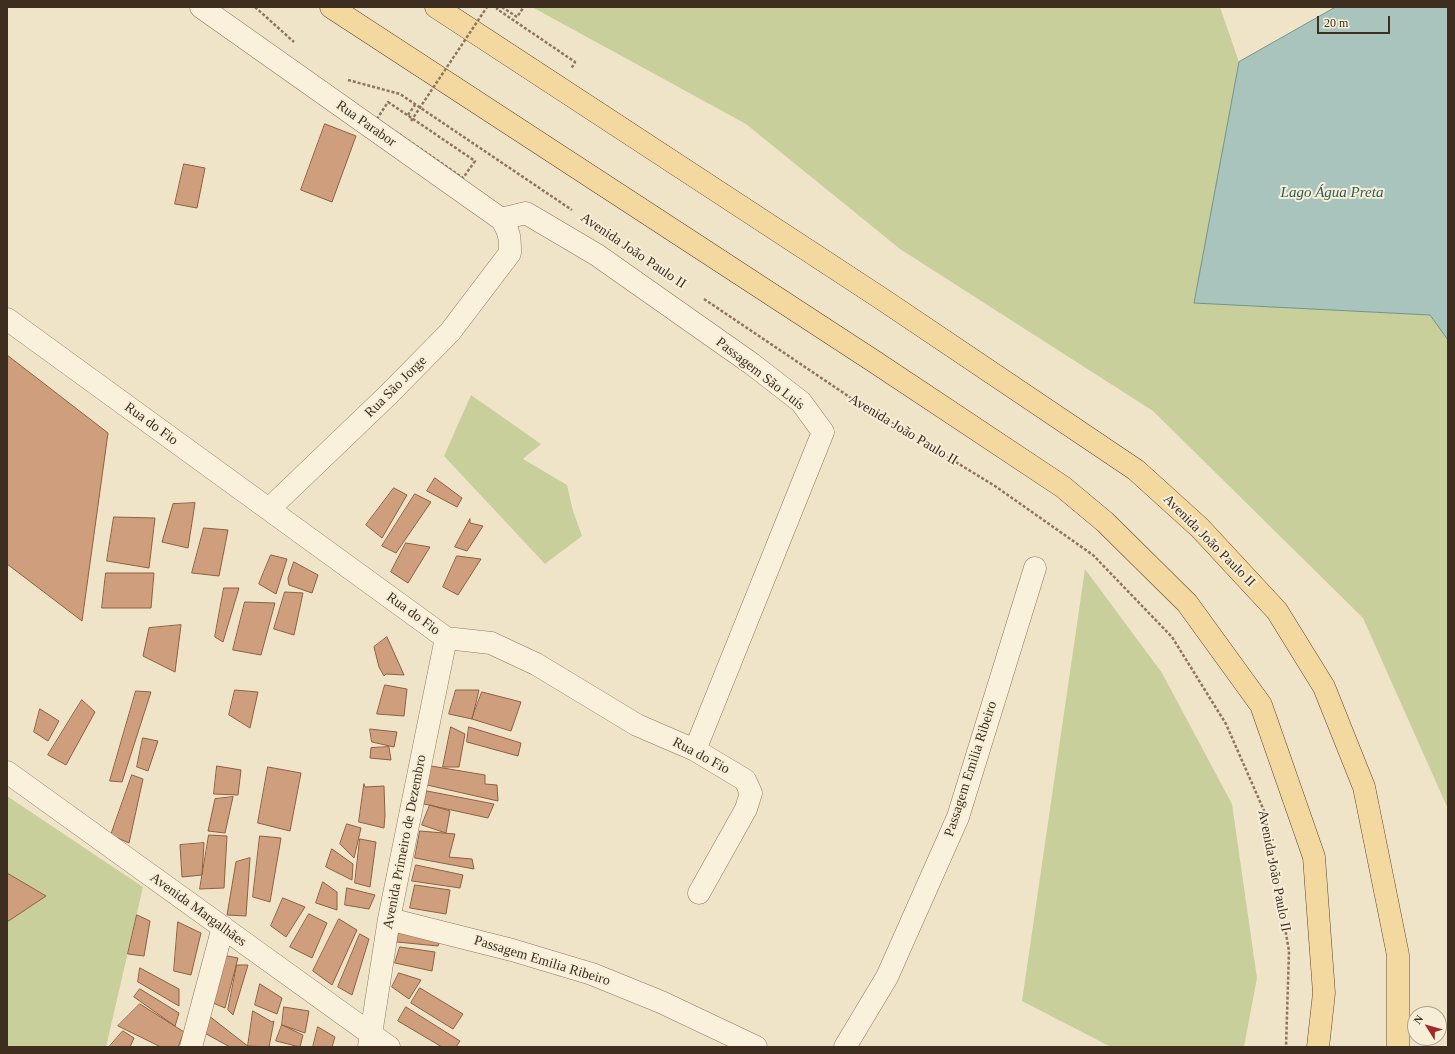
<!DOCTYPE html>
<meta charset="utf-8">
<style>
body{margin:0}
#map{position:relative;width:1455px;height:1054px;overflow:hidden;background:#f0e4c8;font-family:Georgia,serif}
canvas{display:block}
.frame{position:absolute;inset:0;border:8px solid #3d2e20;pointer-events:none}
.north{position:absolute;left:1407px;top:1006px;width:40px;height:40px;box-sizing:border-box;background:#f7eed8;border:1px solid #ada18e;border-radius:50%;rotate:307deg;font-size:11px;font-weight:700;line-height:16px;text-align:center;color:#3d2e20}
.north::after{content:'';display:block;margin:auto;width:14px;height:18px;background:#9e2a2b;clip-path:polygon(50% 0,100% 100%,50% 72%,0 100%)}
.scale{position:absolute;left:1317px;top:16px;width:73px;height:18px;box-sizing:border-box;border:2px solid #3d2e20;border-top:0;padding-left:5px;font-size:12px;line-height:14px;white-space:nowrap;color:#3d2e20;-webkit-text-stroke:3px #f7eed8;paint-order:stroke}
</style>
<div id="map">
<canvas width="1455" height="1054"></canvas>
<div class="frame"></div>
<div class="north">N</div>
<div class="scale">20 m</div>
</div>
<script>
const ctx = document.querySelector('canvas').getContext('2d');
ctx.lineJoin = 'round';
function fillPath(path, color) { ctx.fillStyle = color; ctx.fill(path, 'evenodd'); }
function trace(path, color, width, dash) { ctx.strokeStyle = color; ctx.lineWidth = width; ctx.lineCap = dash ? 'butt' : 'round'; ctx.setLineDash(dash || []); ctx.stroke(path); }
function drawText(font, color, halo, rows, align = 'center') {
  ctx.font = font + ' Georgia,serif'; ctx.lineWidth = 4; ctx.setLineDash([]); ctx.textBaseline = 'middle'; ctx.strokeStyle = halo; ctx.fillStyle = color; for (const [text, x, y, turn = 0] of rows) {
    ctx.save(); ctx.translate(x, y); ctx.rotate((+turn || 0) * Math.PI / 180); ctx.textAlign = isNaN(turn) ? turn : align; if (halo) ctx.strokeText(text, 0, 0); ctx.fillText(text, 0, 0); ctx.restore();
  }
}
fillPath(new Path2D(`
 M532,7h688l19,55 -45,241 236,12 18,25v469l-85,-191 -210,-207 -253,-162 -154,-125z
 M471,395l70,49 -18,15 44,26 6,26 9,25 -37,28 -101,-108z
 M1085,569l77,104 70,131 25,174 -13,69h-133l-89,-46z
 M7,796l136,91 -37,160h-99z`), '#c9cf9b');
const water = new Path2D(`
 M1336,7h112v333l-18,-25 -236,-12 45,-241z`);
fillPath(water, '#a9c4bc');
trace(water, '#6f938a', 1);
const building = new Path2D(`
 M325,124l31,12 -24,66 -31,-12z
 M184,164l21,4 -8,40 -22,-4z
 M7,355l101,78 -26,188 -75,-57z
 M435,478l27,20 -5,9 -30,-16z
 M394,488l13,7 -25,43 -16,-13z
 M415,494l16,8 -35,51 -14,-7z
 M195,503l-7,45 -26,-6 11,-38z
 M114,517l41,1 -6,50 -42,-7z
 M470,519v4l13,3 -16,25 -12,-4z
 M204,528l24,2 -9,46 -27,-3z
 M406,543l24,4 -22,36 -17,-11z
 M271,555l16,4 -11,35 -17,-10z
 M457,556l24,3 -23,36 -15,-8z
 M294,562l24,13 -6,18 -23,-8 -1,-6z
 M106,573h48l-3,35h-49z
 M224,588h15l-16,54 -8,-5z
 M285,592l18,1 -9,42 -20,-6z
 M245,602l30,1 -14,52 -28,-5z
 M181,625l-6,47 -32,-16 6,-28z
 M387,637l17,38 -18,-1 -2,2 -5,-9 -5,-20z
 M385,685l22,4 -3,27 -27,-2z
 M235,690l23,2 -8,36 -21,-13z
 M456,690h23l-7,29 -23,-5z
 M136,691l15,1 -29,90 -12,-1z
 M482,692l39,10 -10,29 -39,-12z
 M82,700l13,12 -29,53 -18,-10z
 M40,709l19,12 -11,20 -14,-9z
 M451,727l14,7 -6,33h-16z
 M469,727l52,16 -3,13 -51,-14z
 M370,729l27,3 -3,15 -22,-5z
 M143,738l15,3 -10,30 -11,-4z
 M389,747l2,13 -21,-2 1,-10z
 M217,766l24,4 -3,25 -24,-1z
 M431,766l54,9v9l12,1 1,16 -71,-16z
 M268,767l33,6 -11,58 -32,-8z
 M132,775l11,4 -14,64 -18,-8z
 M364,784l1,3 19,-1 1,29 -1,13 -25,-6z
 M427,791l67,13 -6,14 -64,-14z
 M233,797l-8,36 -17,-2 7,-32z
 M430,805l20,6 -4,22 -24,-8z
 M347,824l14,4 -7,30 -14,-14z
 M420,831l35,3 -6,23 23,2 2,10 -59,-11z
 M209,835l18,1 -3,52 -24,1z
 M260,836l21,2 -11,64 -17,-5z
 M360,839l16,3 -6,45 -15,-4z
 M204,843l-2,32 -20,2 -2,-32z
 M332,849l21,15 -1,16 -26,-13z
 M250,858l-4,58 -19,-1 9,-53z
 M416,865l47,10 -3,13 -48,-7z
 M7,873l39,23 -39,26z
 M323,882l14,10v18l-21,-7z
 M415,885l35,5 -4,24 -36,-6z
 M347,888l28,7 -6,14 -24,-4z
 M283,898l22,9 -19,30 -15,-11z
 M309,914l18,9 -15,35 -22,-11z
 M137,915l13,6 -6,35 -16,-2z
 M339,919l18,11 -25,55 -19,-14z
 M178,922l23,11 -10,42 -17,-4z
 M399,930l42,7 -3,9 -41,-4z
 M360,934l9,5 -17,56 -14,-8z
 M400,947l35,5 -3,19 -37,-8z
 M217,954l21,4 -13,50 -19,-8z
 M237,965h11l-15,50 -5,-5z
 M140,968l39,21v17l-41,-24z
 M399,973l22,7 -12,19 -17,-12z
 M260,984l22,14 -5,16 -22,-9z
 M420,988l43,26 -10,15 -42,-26z
 M140,989l39,24 -4,13 -41,-29z
 M140,1004l44,28 -6,15h-17l-43,-21z
 M284,1007l25,4 -4,22 -23,-8z
 M406,1007l54,34 -4,6h-14l-44,-26z
 M253,1011l19,11 2,-1 -5,26 -21,-1z
 M204,1012l45,35h-19l-31,-17z
 M282,1025l21,10 -3,12 -24,-6z
 M318,1027l17,10 -3,10h-19z
 M123,1031l11,7 -4,9h-19l-1,-1z`);
fillPath(building, '#cf9f7d');
trace(building, '#8d5f41', 1);
const minor = new Path2D(`
 M201,7l300,212c9,13 9,19 9,34l-60,79 -61,62 -120,115
 M501,219l25,-6 71,42 155,109 49,38 22,30 -128,318
 M7,319l439,319 45,5 45,21 101,61 58,25 50,30 6,13 -5,16 -47,84
 M7,772l382,275
 M389,919l123,31 80,24 69,28 95,45
 M191,1047l32,-120
 M369,1047l20,-128 57,-281
 M845,1047l42,-70 71,-160 77,-249`);
const primary = new Path2D(`
 M331,7l544,355 188,125 42,35 82,81 74,102 53,152 10,136 -6,54
 M436,7l446,292 254,171 64,58 77,83 47,76 40,100 34,168v92`);
trace(minor, '#8d765c', 23);
trace(primary, '#5b4430', 23);
trace(new Path2D(`
 M255,7l39,35
 M498,7l-1,2 78,53 -4,7
 M502,7l15,10 6,-9 -1,-1
 M348,80l52,14 172,116
 M388,102l87,59 -12,17 -86,-59z
 M408,115l7,-10
 M704,299l150,101 141,86 98,69 79,82 54,87 39,89 24,138 -3,96`), '#8d765c', 2.5, [3, 2]);
trace(minor, '#faf1dc', 22);
trace(primary, '#f3d9a0', 22);
trace(new Path2D(`
 M411,121l76,-114`), '#8d765c', 2.5, [3, 2]);
drawText('14px', '#3d2e20', '#f7eed8', [
 ["Rua Parabor",366,124,35],
 ["Avenida João Paulo II",633,251,34],
 ["Passagem São Luís",760,374,38],
 ["Rua São Jorge",396,387,-45],
 ["Rua do Fio",151,424,36],
 ["Avenida João Paulo II",903,430,31],
 ["Avenida João Paulo II",1209,541,45],
 ["Rua do Fio",413,614,36],
 ["Rua do Fio",701,756,28],
 ["Passagem Emilia Ribeiro",971,769,-72],
 ["Avenida Primeiro de Dezembro",405,842,-79],
 ["Avenida João Paulo II",1274,871,79],
 ["Avenida Margalhães",198,910,36],
 ["Passagem Emilia Ribeiro",542,961,17]
]);
drawText('italic 15px', '#2f5d5a', '#f7eed8', [
 ["Lago Água Preta",1332,193]
]);
</script>
